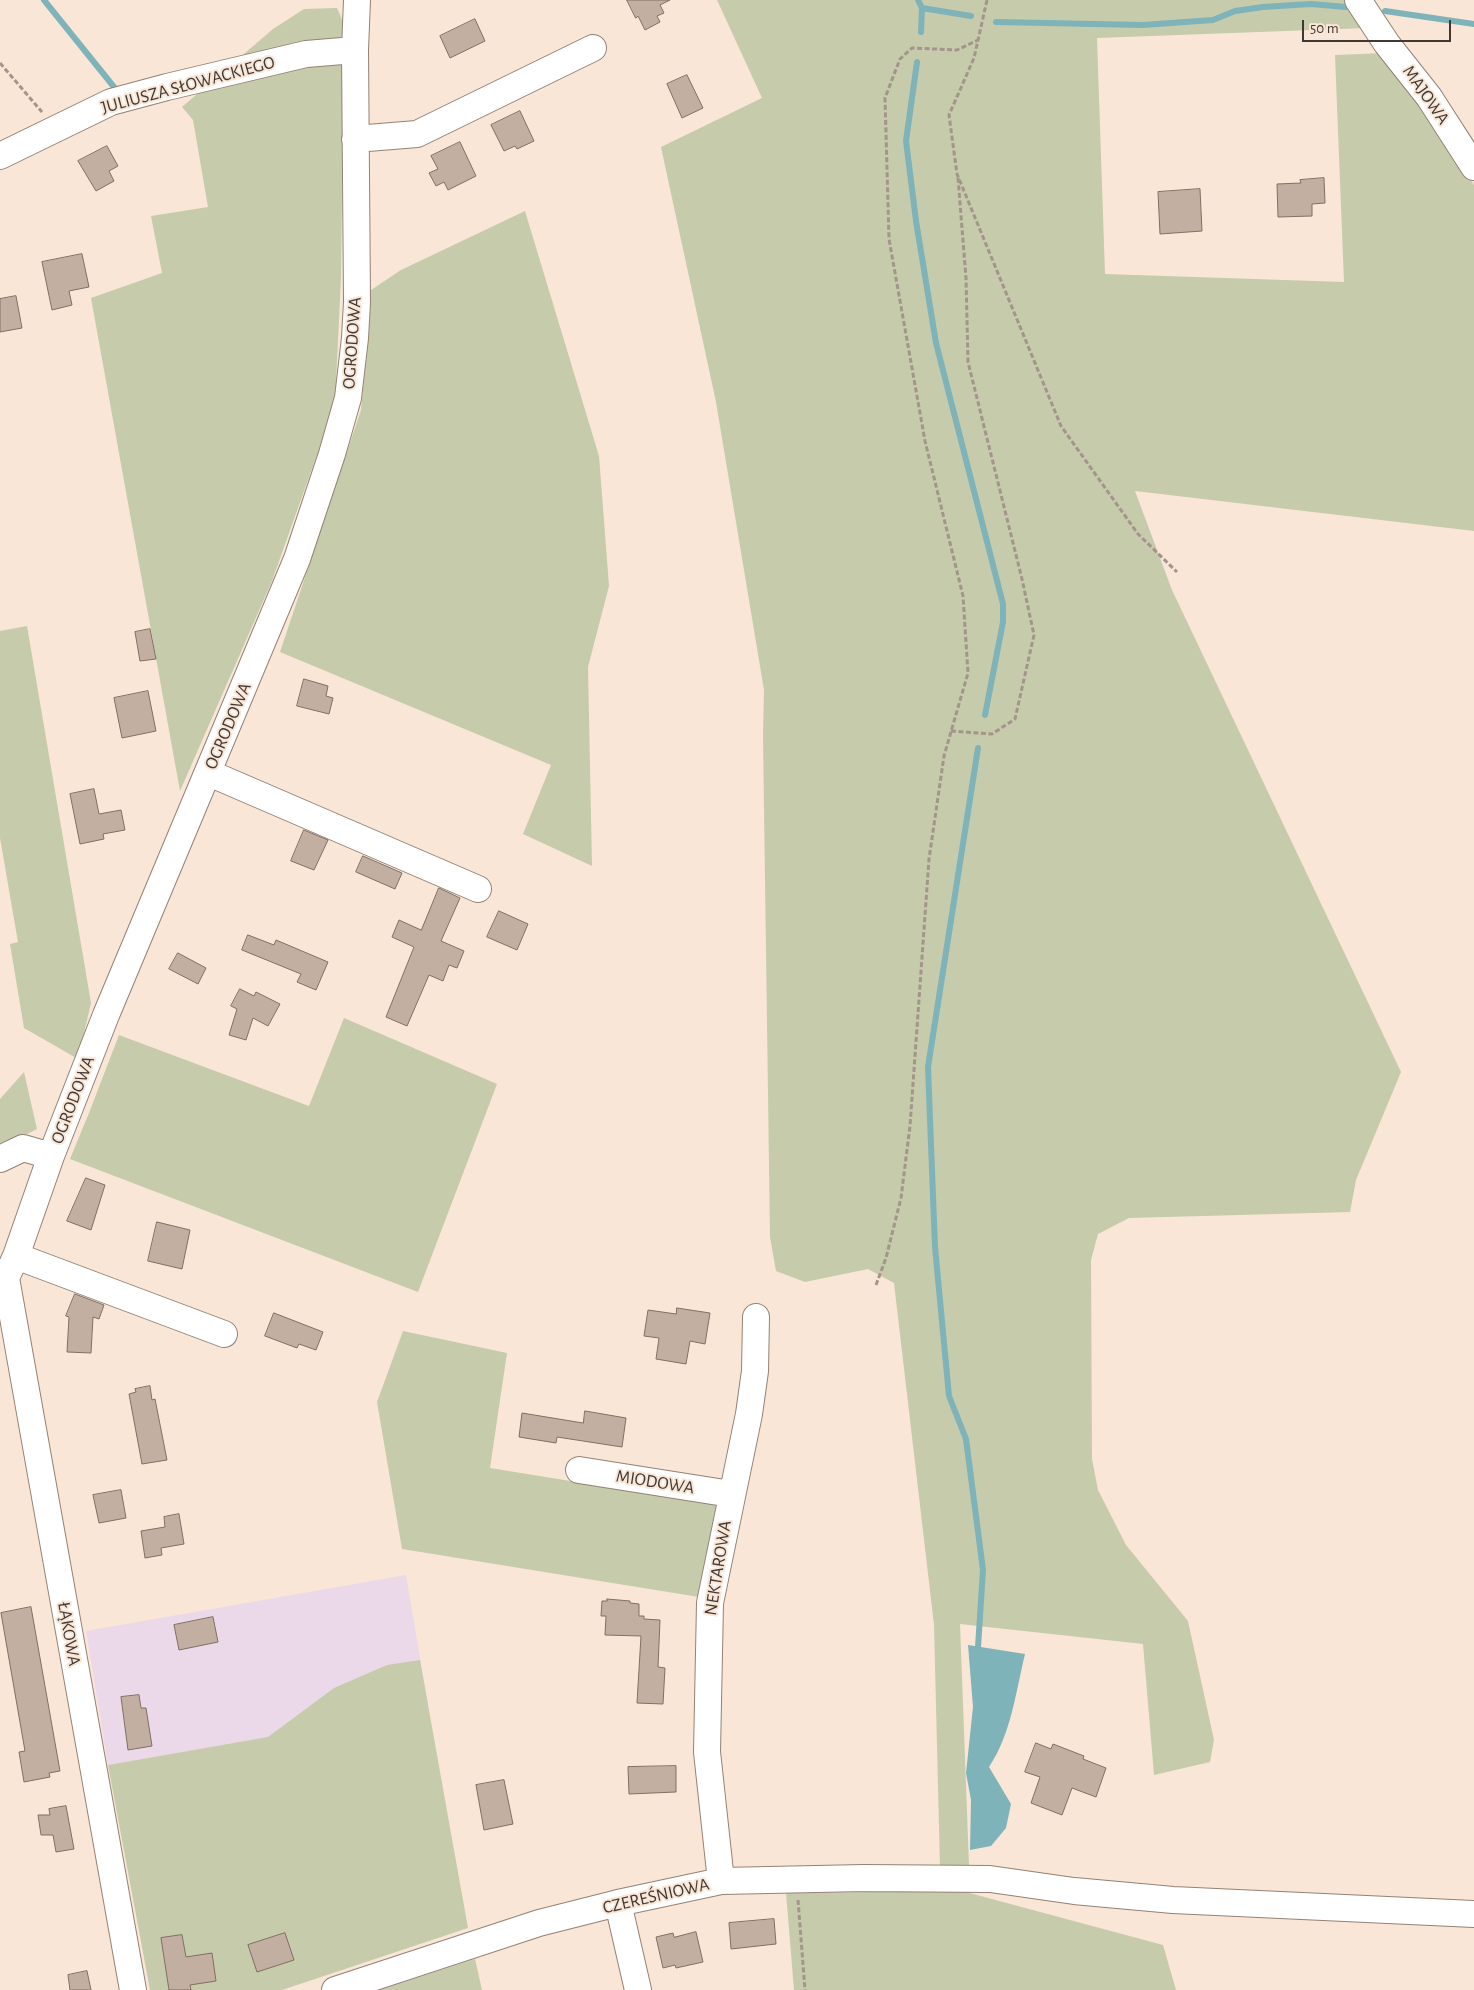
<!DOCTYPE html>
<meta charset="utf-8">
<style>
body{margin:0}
#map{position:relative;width:1474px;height:1990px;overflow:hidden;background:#f9e6d7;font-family:"Alegreya Sans",sans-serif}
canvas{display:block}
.scale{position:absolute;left:1302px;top:20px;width:149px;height:22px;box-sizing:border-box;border:2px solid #403833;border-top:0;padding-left:6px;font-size:15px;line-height:18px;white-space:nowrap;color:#403833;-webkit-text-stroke:4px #f9e6d7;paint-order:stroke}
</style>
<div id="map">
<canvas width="1474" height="1990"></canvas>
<div class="scale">50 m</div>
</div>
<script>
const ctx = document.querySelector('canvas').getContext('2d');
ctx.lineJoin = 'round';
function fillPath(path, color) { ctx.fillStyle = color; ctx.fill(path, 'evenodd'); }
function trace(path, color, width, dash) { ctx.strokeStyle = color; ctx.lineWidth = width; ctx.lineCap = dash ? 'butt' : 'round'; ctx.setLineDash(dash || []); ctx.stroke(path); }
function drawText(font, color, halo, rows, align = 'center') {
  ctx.font = font + ' "Alegreya Sans",sans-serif'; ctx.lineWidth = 4; ctx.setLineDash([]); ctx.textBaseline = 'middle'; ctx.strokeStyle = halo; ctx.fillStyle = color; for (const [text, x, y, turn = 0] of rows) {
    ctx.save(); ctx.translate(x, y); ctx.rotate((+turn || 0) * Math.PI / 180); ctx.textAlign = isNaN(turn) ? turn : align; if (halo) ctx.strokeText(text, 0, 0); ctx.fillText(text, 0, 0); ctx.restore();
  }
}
fillPath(new Path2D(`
 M406,1575l23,135 -321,55 -22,-134z`), '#ebd9ea');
fillPath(new Path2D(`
 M717,0h632l18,28 -270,10 8,236 239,8 -9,-227 51,-2 88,132v346l-339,-40 37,99 229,482 -45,108 -6,32 -221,6 -31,16 -7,26 1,199 6,31 28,55 62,76 26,119 -4,22 -56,13 -11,-131 -183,-20 9,241 -29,2 -6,-242 -40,-342 -26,-14 -63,13 -29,-11 -6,-34 -7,-501 1,-46 -48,-288 -55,-255 101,-49z
 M337,8l7,16 -3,253 -6,127 -63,177 -92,210 -89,-493 71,-25 -11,-57 57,-9 -15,-87 -11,-13 91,-78 31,-20z
 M525,211l74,245 10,130 -21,81 4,199 -69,-32 28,-69 -271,-113 81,-242 10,-120 30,-20z
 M27,626l64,377 -13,56 -54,-31 -14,-84 8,-2 -18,-104v-207z
 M344,1018l153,66 -79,208 -348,-133 19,-46 30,-78 190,71z
 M24,1072l13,57 -37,19v-49z
 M403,1331l104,22 -17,115 235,38 -26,91 -297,-48 -25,-147z
 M420,1660l48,268 -186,62h-132l-42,-225 160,-28 66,-49 53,-23z
 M962,1891l201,54 13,45h-382l-8,-97z
 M475,1959l7,31h-103z`), '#c6cbab');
fillPath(new Path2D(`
 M968,1645l57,9c-9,37 -14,81 -36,113l22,37 -5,24 -15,18 -21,4 1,-50 -5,-27 7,-66z`), '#7eb3ba');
trace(new Path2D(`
 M44,0l70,87
 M918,0l4,8 49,8
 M1385,11l89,13
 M996,22l147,3 70,-5 22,-9 28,-4 48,-3 35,3
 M921,32l1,-24
 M917,62l-11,79 10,80 20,122 67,261v18l-18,93
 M978,748l-50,319 7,180 14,149 17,43 17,131 -5,77`), '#7eb3ba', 6);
const building = new Path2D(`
 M627,0h43l-10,5 4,8 -7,3 3,6 -15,8 -7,-14 -2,2z
 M475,19l10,22 -35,17 -10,-22z
 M687,75l16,33 -21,10 -15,-34z
 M520,111l14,30 -17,8 -2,-3 -11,5 -13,-26z
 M460,142l16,34 -28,14 -4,-8 -8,4 -7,-13 9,-4 -7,-13z
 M107,146l11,20 -9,5 5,10 -18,10 -18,-30z
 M1324,178l1,25 -13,1v12l-34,1 -1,-33 24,-1 -1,-3z
 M1200,189l2,42 -42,3 -2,-42z
 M82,254l7,33 -20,4 3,14 -20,5 -10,-48z
 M16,296l6,32 -22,4v-33z
 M150,629l6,30 -16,2 -5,-29z
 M304,679l24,7 -2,10 7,2 -4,16 -32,-8z
 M148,691l8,40 -34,7 -8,-40z
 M94,789l5,25 22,-4 4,20 -22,4 1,5 -24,5 -10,-50z
 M304,830l24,10 -14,30 -23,-9z
 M363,856l39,17 -7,16 -39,-17z
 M439,888l21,10 -19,43 23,10 -7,17 -8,-3 -6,16 -14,-6 -22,51 -21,-9 28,-70 -22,-10 7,-17 22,10z
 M499,911l29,13 -11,26 -30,-13z
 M248,935l26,10 2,-5 52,22 -12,28 -19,-8 4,-8 -59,-24z
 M178,953l28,15 -8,16 -29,-15z
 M240,989l14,7 2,-4 24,12 -12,22 -15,-8 -7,22 -17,-5 8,-26 -6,-3z
 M86,1178l19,7 -14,45 -24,-9z
 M157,1222l33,8 -8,39 -34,-8z
 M75,1294l29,11 -5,14 -6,-2 -2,36 -24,-1 2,-35 -3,-1z
 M677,1308l33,5 -5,31 -15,-3 -4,23 -30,-5 3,-21 -15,-2 4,-26 28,4z
 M274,1313l49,19 -7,18 -17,-6 -2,4 -32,-12z
 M150,1386l2,14 3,-1 12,61 -25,4 -13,-70 7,-2 -1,-3z
 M585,1411l41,7 -4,29 -65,-10 -1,6 -37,-6 3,-24 61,10z
 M121,1490l5,28 -27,5 -6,-28z
 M179,1514l5,30 -23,4 1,7 -17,3 -4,-27 24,-4 -1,-10z
 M607,1599l23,2v2l9,1v12h5v3l16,1 -2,47 7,1 -2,36 -26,-1 4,-67 -36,-1 1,-19h-5l1,-15h5z
 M31,1607l29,164 -11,2 1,4 -26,5 -5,-30 6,-1 -24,-138z
 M213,1617l5,25 -39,8 -5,-25z
 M139,1695l2,13h5l6,38 -24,4 -7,-53z
 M1036,1743l15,6 2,-5 31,12 -1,3 23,9 -10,29 -24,-9 -10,27 -31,-12 9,-26 -15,-5z
 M676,1766v26l-47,2 -1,-27z
 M504,1780l9,44 -29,6 -8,-45z
 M66,1806l8,43 -18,3 -3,-17h-12l-3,-20h12l-1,-6z
 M774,1919l2,25 -45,5 -2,-26z
 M696,1932l7,30 -27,6 -1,-3 -12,3 -7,-31 17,-4 1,4z
 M285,1933l9,27 -37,12 -9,-27z
 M182,1935l4,22 26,-4 4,28 -26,4 1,5h-22l-8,-52z
 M87,1971l4,19h-21l-2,-15z`);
fillPath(building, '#c2afa1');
trace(building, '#806f62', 1);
const minor = new Path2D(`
 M1358,0l29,44 42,53 45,70
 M355,139l62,-5 176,-86
 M0,156l111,-54 56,-15 139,-33 49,-4
 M209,773l269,116
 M0,1159l23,-11 28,8
 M16,1256l208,78
 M6,1278l127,712
 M0,1291l16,-35 35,-100 55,-141 191,-456 35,-105 16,-56 7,-60 2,-36 -2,-252 2,-50
 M579,1470l152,24
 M721,1881l-14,-129 3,-149 39,-189 6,-43 1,-54
 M618,1903l20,87
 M335,1990l204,-67 79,-20 103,-22 143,-3 126,1 84,12 99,9 301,14`);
trace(minor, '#938275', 28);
trace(new Path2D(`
 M987,0l-13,58 -25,57 8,59 104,252 77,108 39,38
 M0,63l42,49
 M951,731l41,3 23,-15 19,-84 -12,-56 -54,-217 -2,-84 -8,-100
 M876,1285l10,-27 15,-60 9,-72 19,-267 15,-103 24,-83 -5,-77 -38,-155 -36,-202 -4,-141 15,-39 12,-11 45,2 21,-10
 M798,1900l7,90`), '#a3958b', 3, [5, 2.5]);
trace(minor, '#fff', 26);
drawText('18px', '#403833', '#f9e6d7', [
 ["JULIUSZA SŁOWACKIEGO",188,85,-15],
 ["MAJOWA",1426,95,55],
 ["OGRODOWA",352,343,-86],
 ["OGRODOWA",228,726,-67],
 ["OGRODOWA",73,1100,-69],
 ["MIODOWA",655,1482,9],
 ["NEKTAROWA",718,1568,-81],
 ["ŁĄKOWA",69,1634,80],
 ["CZEREŚNIOWA",656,1896,-13]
]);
</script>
